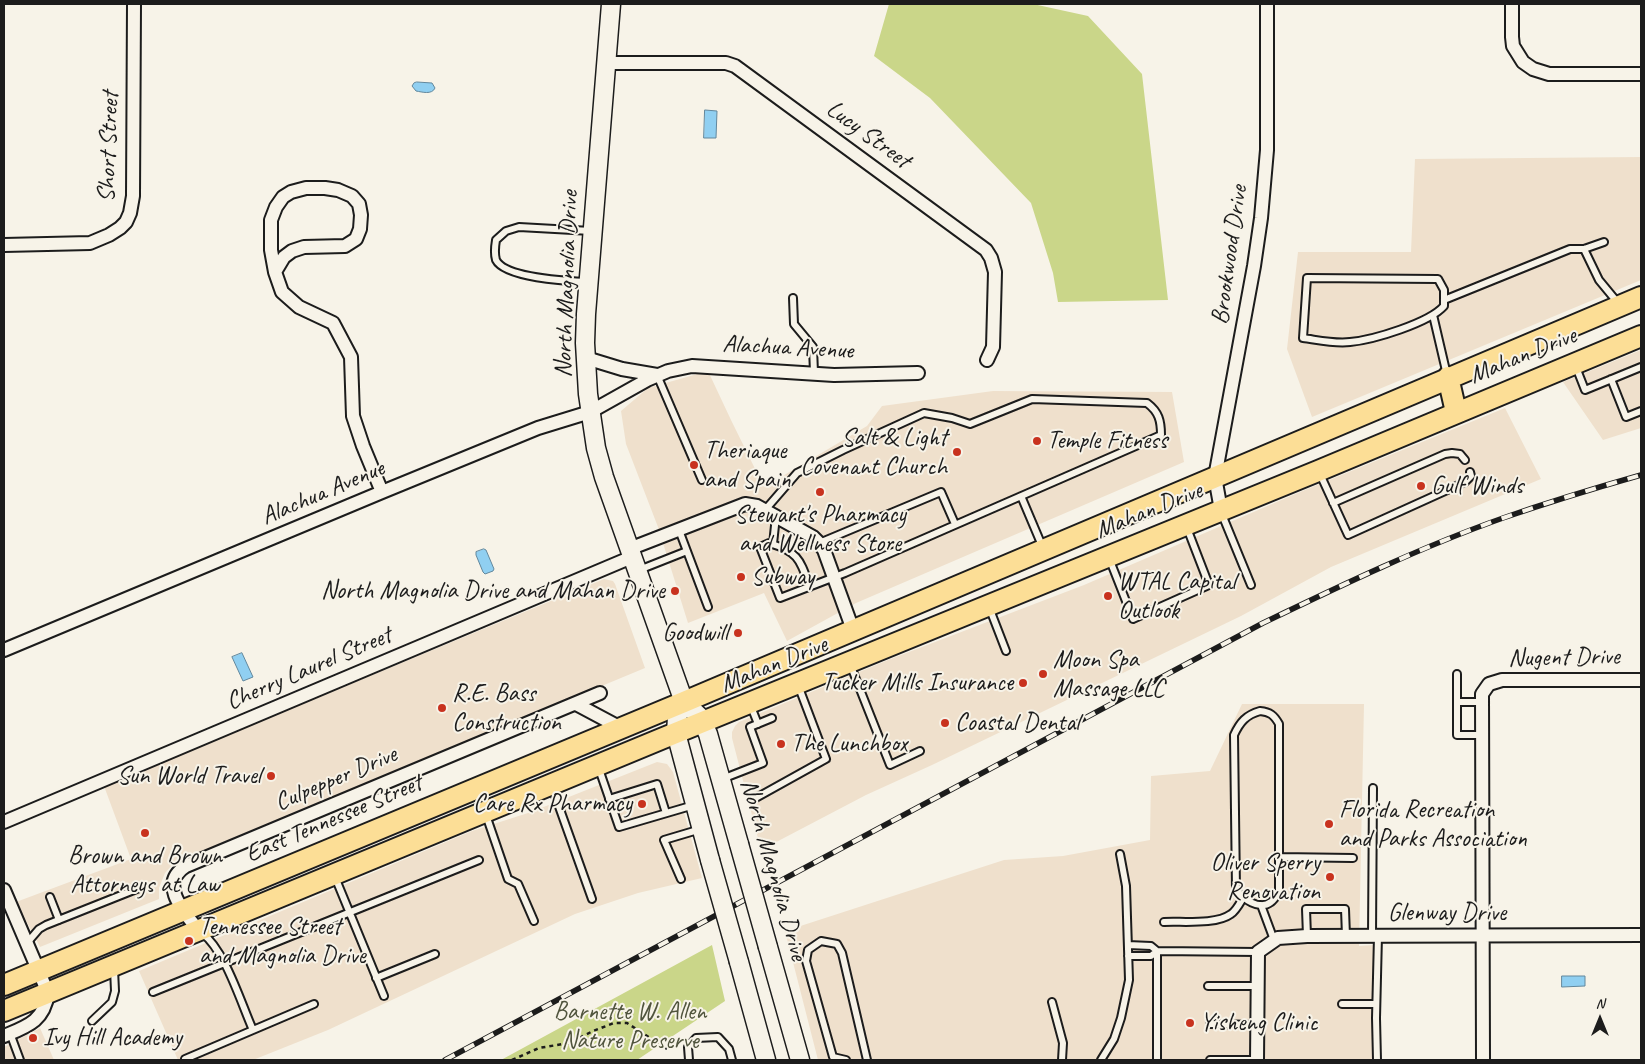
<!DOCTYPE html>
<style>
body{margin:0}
#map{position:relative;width:1645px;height:1064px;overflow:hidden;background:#f7f3e8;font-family:Caveat,sans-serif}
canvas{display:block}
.frame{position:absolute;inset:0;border:5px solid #1c1c1c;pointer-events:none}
.north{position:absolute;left:1575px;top:994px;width:50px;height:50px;-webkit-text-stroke:4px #f7f3e8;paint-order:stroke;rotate:0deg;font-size:14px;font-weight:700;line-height:20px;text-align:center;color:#1c1c1c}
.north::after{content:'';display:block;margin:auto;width:18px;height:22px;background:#1c1c1c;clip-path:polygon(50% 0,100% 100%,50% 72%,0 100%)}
</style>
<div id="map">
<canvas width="1645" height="1064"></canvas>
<div class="frame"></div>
<div class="north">N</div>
</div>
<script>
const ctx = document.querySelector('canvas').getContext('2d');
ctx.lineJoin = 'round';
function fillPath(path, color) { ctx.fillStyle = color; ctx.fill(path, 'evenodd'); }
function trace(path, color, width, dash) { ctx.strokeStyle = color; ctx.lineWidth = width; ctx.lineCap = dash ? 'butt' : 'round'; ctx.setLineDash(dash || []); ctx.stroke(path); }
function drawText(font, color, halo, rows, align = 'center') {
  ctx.font = font + ' Caveat,sans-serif'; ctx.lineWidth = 4; ctx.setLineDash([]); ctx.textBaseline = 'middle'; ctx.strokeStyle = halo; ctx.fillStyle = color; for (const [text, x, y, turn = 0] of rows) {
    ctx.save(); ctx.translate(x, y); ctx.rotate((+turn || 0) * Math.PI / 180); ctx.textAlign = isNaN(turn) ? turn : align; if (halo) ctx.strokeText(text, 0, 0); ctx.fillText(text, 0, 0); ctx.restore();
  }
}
fillPath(new Path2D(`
 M1641,157v123l-329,137 -25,-68 11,-97h113l4,-93z
 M1641,350v78l-38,12 -40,-58z
 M708,371l23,49 33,67 103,-61 15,-20 111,-15 179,1 12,70 -328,141 -69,38 -23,-48 -76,30 -30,-96 -32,-83 -5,-33 27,-23z
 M1505,408l36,71 -210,88 -90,49 -309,149 -66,30 -105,55 -29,-112v-6l3,-6 4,-4 149,-62 196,-75 216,-93z
 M604,579l9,2 2,3 30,84 -472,196 -8,9 -6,15v11l-119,48 -24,-45 115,-43 -27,-73z
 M1242,704h122l-5,242 15,-1 3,115h-559l-33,-129 219,-71 59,-4 87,-16 1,-64 59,-5z
 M657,762l10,2 6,8 29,106 -64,15 -63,21 -247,116 -75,30h-75l-39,-89 333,-140 59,-19z
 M40,1028l14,32h-50v-13z`), '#efe0cc');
fillPath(new Path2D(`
 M889,4h144l55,12 54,58 26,226 -110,2 -5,-29 -22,-70 -101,-105 -56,-42z
 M712,945l13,56 -88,59h-136z`), '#cad689');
const water = new Path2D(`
 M417,82l15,1 3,5c-3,7 -13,4 -19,3l-4,-5 2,-3z
 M705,110l12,1 -1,27h-12z
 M484,549l2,1 8,19 -1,2 -8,3 -2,-2 -7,-17v-3z
 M242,653l11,24 -10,4 -11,-24z
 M1562,976h23v10l-23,1z`);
fillPath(water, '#90cff1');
trace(water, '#62879c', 1);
const lane = new Path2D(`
 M1584,249l15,31 19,23
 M1307,278l131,1 6,11v16c-15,17 -71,34 -94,36 -15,2 -32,-2 -47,-4z
 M587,282c-19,-1 -82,-4 -91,-22 -2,-7 -1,-14 0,-20l10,-9 13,-4 72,4
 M793,298l1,26 19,23 1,26
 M1444,300l126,-51h14l20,-7
 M1433,315l14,60
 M1576,367l9,23 56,-23
 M657,375l45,105
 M1611,379l15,38 15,-6
 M1320,474l28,61 117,-53 6,-6 -1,-4
 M1021,496l22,52
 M1333,503l112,-49 7,-1 8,1 5,6
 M765,510l32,-37 46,-23 81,-37 28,5 18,6 62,-25 115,4c12,9 14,18 14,32l-316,138 -65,25 -20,-51 9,-4c30,9 31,17 41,44
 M1221,512l30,73
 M679,530l29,77
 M819,543l122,-51 14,32
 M773,544l3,-28
 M1109,558l24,61 76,-34 -22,-57
 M639,570l48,-19
 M989,607l17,44
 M850,664l40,101 30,-14
 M1457,674v61h25
 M1457,702h25
 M750,704l8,20
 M1260,711c10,1 14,4 19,13v168c-2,3 -5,8 -8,10 -12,9 -28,-3 -35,-13l-2,-154c6,-13 12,-20 26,-24z
 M599,769l20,58 75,-22
 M722,779l41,-16 -13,-36 22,-9
 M552,787l40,112
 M609,799l48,-15 9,29
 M754,799l72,-40 -28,-74
 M486,815l22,64 10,5 16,37
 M1279,857l74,1
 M335,877l49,119
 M681,879l-17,-39 37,-11
 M50,897l9,23
 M1261,905l13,35
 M1164,922c18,-1 52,3 67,-8 5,-3 9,-11 12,-16
 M202,933c23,17 39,70 51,97
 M1307,936l-1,-27h39l1,27
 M1372,936l1,-148
 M27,943l12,-14 7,-4 93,-37
 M1128,945l23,1 6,5
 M1128,956h23l6,-5 101,1
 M376,978l59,-24
 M1208,986h49
 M153,992l326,-132
 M1052,1002l11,41 -1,17
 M1342,1004h34
 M92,1021l20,-19 3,-11 -1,-22
 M1210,1024l47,1
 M10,1033l10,27
 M185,1059l129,-55
 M689,1060l-1,-13 8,-9 22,-1 11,12 3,11
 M846,1060l-13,-3 -27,-96 2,-11 13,-9 16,3 5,9 25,107
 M1101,1060l13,-21 7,-21 8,-38 -3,-94 -6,-32
 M1157,1060v-109
 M1210,1060h44
 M1377,1060l-1,-42 2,-82`);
const street = new Path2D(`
 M1512,4v33l1,9 10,16 10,7 16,5h92
 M606,63h120l9,3 251,184 5,8 4,14 -2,75 -6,13
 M4,245l86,-2 19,-8 11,-7 6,-6 4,-9 3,-17 1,-192
 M275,272l9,-15 8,-6 12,-4 41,-1 11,-7 4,-10 1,-14 -2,-11 -7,-8 -14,-6 -13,-2h-19l-15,4 -8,5 -7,10 -5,13v30l4,22 7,20 17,15 34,16 18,34 2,59 10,30 19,46
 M586,358l36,11 35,6
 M1221,510l-6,-33 39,-211 7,-48 6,-68v-146
 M629,549l116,-45 12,2 56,31 6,6 5,7 29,80
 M4,650l378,-158 156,-64 52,-16 57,-32 21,-9 24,-5 142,9 84,-2
 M576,704l45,24
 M4,822l628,-265
 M4,890l44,103c-4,28 -20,33 -44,43
 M199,931c-14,-18 -42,-47 -13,-65l414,-173
 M1257,1060l1,-108 20,-14 29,-2 334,-1
 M1483,1060l-1,-366 7,-10 13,-4h139`);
const secondary = new Path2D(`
 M611,4l-25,310 -1,29 3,51 8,54 8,29 80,225 16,15 8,17 31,110
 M684,702l-7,15 -1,16 34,127
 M768,947l32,113
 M739,962l27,98`);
const primary = new Path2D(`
 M1448,377l8,35
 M4,985l680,-283 957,-405
 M4,1011l657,-272 657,-268 323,-135`);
trace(lane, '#1c1c1c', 10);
trace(street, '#1c1c1c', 16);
trace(secondary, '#1c1c1c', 21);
trace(primary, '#1c1c1c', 24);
trace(new Path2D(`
 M512,1060l27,-12 30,-5 24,-12 21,-8h13l40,26`), '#1c1c1c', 2.5, [4, 4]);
trace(lane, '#f7f3e8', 6);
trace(street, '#f7f3e8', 12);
trace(secondary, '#f7f3e8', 18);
trace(primary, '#fcde96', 20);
const rail = new Path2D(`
 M445,1060l818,-437c79,-38 158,-76 240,-105 46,-16 92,-30 138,-43`);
trace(rail, '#1c1c1c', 5.5);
trace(rail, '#f7f3e8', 4, [11]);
const secondaryBridge = new Path2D(`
 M739,844l29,103
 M710,860l29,102`);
trace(secondaryBridge, '#1c1c1c', 21, []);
trace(secondaryBridge, '#f7f3e8', 18);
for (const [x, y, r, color] of [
 [1037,441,5,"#c8321e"],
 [957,452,5,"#c8321e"],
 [694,465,5,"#c8321e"],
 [1421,486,5,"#c8321e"],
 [820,492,5,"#c8321e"],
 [741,577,5,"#c8321e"],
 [675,591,5,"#c8321e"],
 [1108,596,5,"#c8321e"],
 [738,633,5,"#c8321e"],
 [1043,674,5,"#c8321e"],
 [1023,683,5,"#c8321e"],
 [442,708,5,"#c8321e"],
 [945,723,5,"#c8321e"],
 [781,744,5,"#c8321e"],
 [271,776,5,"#c8321e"],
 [642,804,5,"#c8321e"],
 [1329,824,5,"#c8321e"],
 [145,833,5,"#c8321e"],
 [1330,877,5,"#c8321e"],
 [189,941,5,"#c8321e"],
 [1190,1023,5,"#c8321e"],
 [33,1038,5,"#c8321e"]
]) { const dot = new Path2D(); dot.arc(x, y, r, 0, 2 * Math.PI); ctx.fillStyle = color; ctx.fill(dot); trace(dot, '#f7f3e8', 2); }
drawText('25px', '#1c1c1c', '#f7f3e8', [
 ["Lucy Street",868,135,36],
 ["Short Street",109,147,-88],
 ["Brookwood Drive",1230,255,-82],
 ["North Magnolia Drive",567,284,-88],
 ["Alachua Avenue",788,348,3],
 ["Mahan Drive",1523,356,-22],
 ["Alachua Avenue",323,493,-23],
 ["Mahan Drive",1149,511,-22],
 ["Nugent Drive",1564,658,-1],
 ["Mahan Drive",774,665,-22],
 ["Cherry Laurel Street",309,669,-23],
 ["Culpepper Drive",336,779,-23],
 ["East Tennessee Street",334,819,-23],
 ["North Magnolia Drive",773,870,74],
 ["Glenway Drive",1447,913]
]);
drawText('25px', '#1c1c1c', '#f7f3e8', [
 ["Salt & Light",947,438,"right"],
 ["Covenant Church",947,467,"right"],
 ["Temple Fitness",1047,441],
 ["Theriaque",704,451],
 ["and Spain",704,480],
 ["Gulf Winds",1431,486],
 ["Stewart's Pharmacy",820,515,"center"],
 ["and Wellness Store",820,544,"center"],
 ["Subway",751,577],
 ["WTAL Capital",1118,582],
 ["Outlook",1118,611],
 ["North Magnolia Drive and Mahan Drive",665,591,"right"],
 ["Goodwill",728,633,"right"],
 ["Moon Spa",1053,660],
 ["Massage LLC",1053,689],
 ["Tucker Mills Insurance",1013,683,"right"],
 ["R.E. Bass",452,694],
 ["Construction",452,723],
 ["Coastal Dental",955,723],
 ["The Lunchbox",791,744],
 ["Sun World Travel",261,776,"right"],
 ["Care Rx Pharmacy",632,804,"right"],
 ["Florida Recreation",1339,810],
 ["and Parks Association",1339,839],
 ["Brown and Brown",145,856,"center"],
 ["Attorneys at Law",145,885,"center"],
 ["Oliver Sperry",1320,863,"right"],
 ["Renovation",1320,892,"right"],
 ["Tennessee Street",199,927],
 ["and Magnolia Drive",199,956],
 ["Yisheng Clinic",1200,1023],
 ["Ivy Hill Academy",43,1038]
], 'left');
drawText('25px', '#50543d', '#f7f3e8', [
 ["Barnette W. Allen",630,1012],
 ["Nature Preserve",630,1041]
]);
</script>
